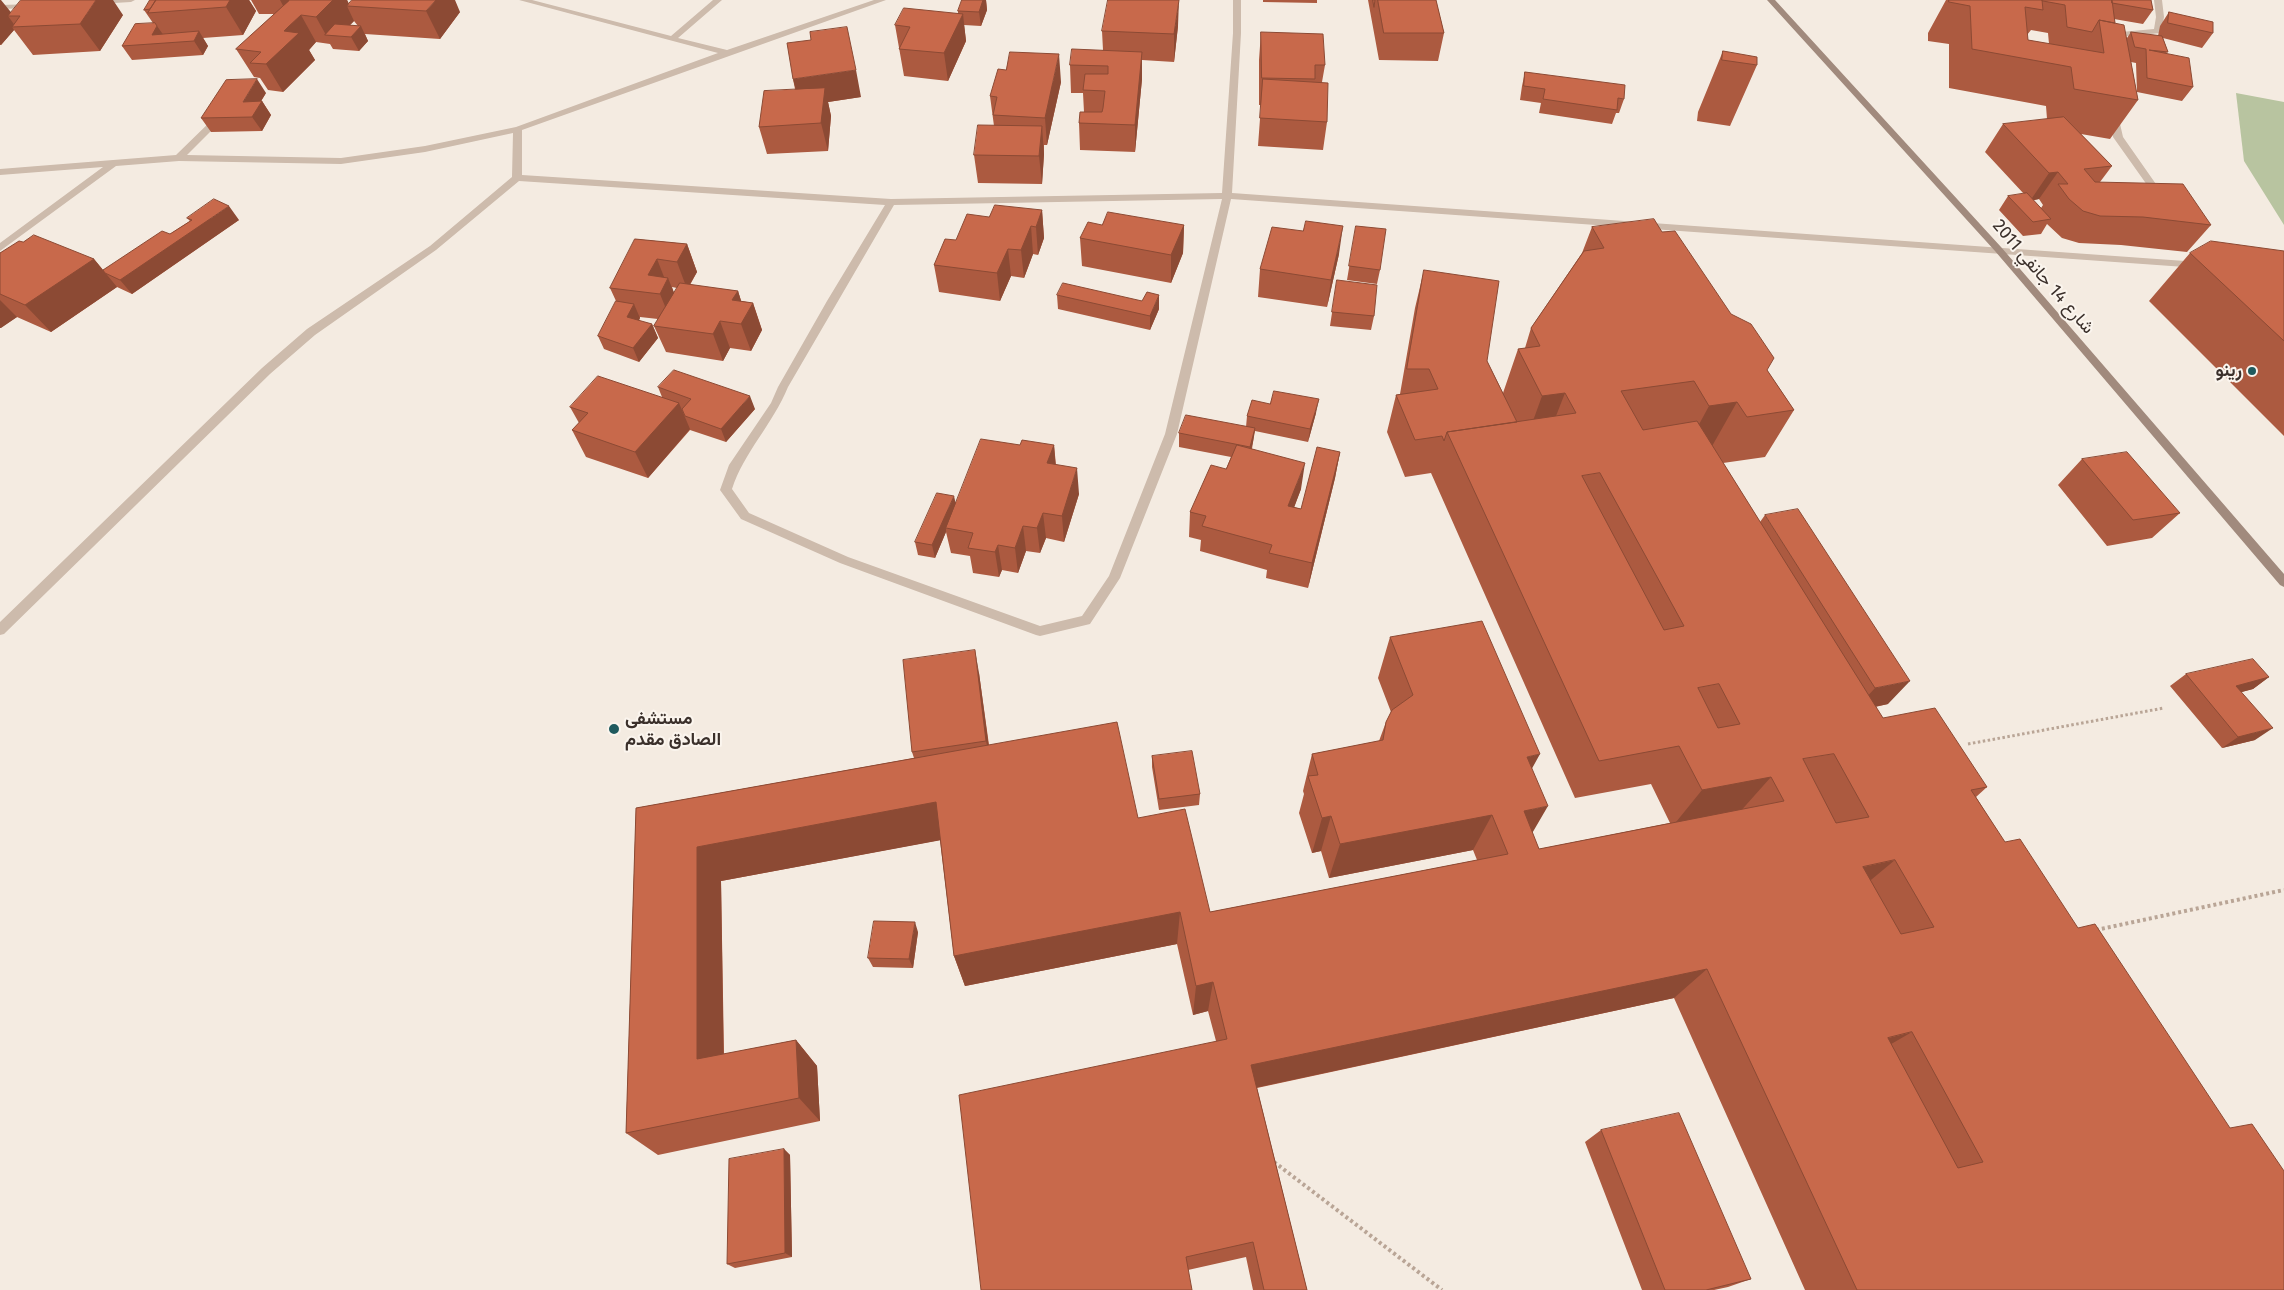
<!DOCTYPE html>
<meta charset="utf-8">
<style>
body{margin:0}
canvas{display:block;background:#f4ebe1}
</style>
<canvas width="2284" height="1290"></canvas>
<script>
const ctx = document.querySelector('canvas').getContext('2d');
ctx.lineJoin = 'round';
function fillPath(path, color) { ctx.fillStyle = color; ctx.fill(path, 'evenodd'); }
function trace(path, color, width, dash) { ctx.strokeStyle = color; ctx.lineWidth = width; ctx.lineCap = dash ? 'butt' : 'round'; ctx.setLineDash(dash || []); ctx.stroke(path); }
function drawText(font, color, halo, rows, align = 'center') {
  ctx.font = font + ' "Fira Sans",Vazirmatn,sans-serif'; ctx.lineWidth = 4; ctx.setLineDash([]); ctx.textBaseline = 'middle'; ctx.strokeStyle = halo; ctx.fillStyle = color; for (const [text, x, y, turn = 0] of rows) {
    ctx.save(); ctx.translate(x, y); ctx.rotate((+turn || 0) * Math.PI / 180); ctx.textAlign = isNaN(turn) ? turn : align; if (halo) ctx.strokeText(text, 0, 0); ctx.fillText(text, 0, 0); ctx.restore();
  }
}
fillPath(new Path2D(`
 M2236,93l48,9v123l-40,-64z`), '#b8c4a0');
trace(new Path2D(`
 M1968,744l196,-36`), '#b9a596', 3, [2.5, 2.5]);
trace(new Path2D(`
 M2096,930l188,-40
 M1274,1162l168,128`), '#b9a596', 4, [3, 3]);
fillPath(new Path2D(`
 M95,0h40l-4,2 -34,2 -4,-2z
 M519,0h13l139,36 42,-36h9l-44,38 49,12 147,-50h12l-364,130v45l369,24 331,-6 11,-160v-33h8v33l-9,160 967,69 5,3 -5,3 -968,-69 -54,235 -57,144 -30,46 -50,12 -4,-1 -196,-72 -99,-44 -21,-29 9,-25 42,-62 7,-16 49,-86 58,-96 -366,-24 -83,69 -121,85 -45,39 -266,260 -4,1v-13l262,-254 45,-39 123,-83 82,-69 1,-44 -88,19 -84,12 -162,-3 -63,5 -116,85v-8l103,-76 -103,8v-6l176,-14 40,-39 3,-1 4,3 -1,2 -35,35 154,3 84,-12 91,-19 202,-74zM1222,199l-57,235 -56,142 -27,40 -42,10 -192,-69 -99,-44 -17,-24c12,-37 41,-65 56,-102l106,-182z
 M2154,0h8l2,17 -3,16 -34,3 -11,7h-6v-4l11,-7 33,-3 2,-12z
 M35,4l1,2 -4,2 -32,1v-4z
 M2114,112l4,3 5,22 42,60 -2,2h-6l-44,-62 -3,-22z`), '#cdbbac');
fillPath(new Path2D(`
 M1767,0h8l226,247 283,327v13l-4,-2 -285,-334z`), '#a18a7d');
fillPath(new Path2D(`
 M0,0l11,13 112,2 -23,36 -67,4 -19,-25 -13,15h-1z
 M150,0h99l7,11 -13,24 -40,3 5,8 -5,9 -71,5 -10,-14 31,-23 -9,-13z
 M251,0h96l2,4 111,8 -20,27 -75,-5 3,7 -9,10 -26,-2 -3,-5 -14,-2 -7,8 6,10 -32,32 -15,-2 -8,-12 -6,-1 -18,-28 38,-35h-15zM354,21l4,5 -8,-1z
 M962,0h24l1,10 -6,16 -17,-1 2,16 -18,40 -44,-5 -9,-51 63,-12v-2z
 M1263,0h54v3l-54,-1z
 M1368,0h68l8,33 -6,28 -59,-1z
 M1946,0h205l2,10 -10,14 -29,-5 1,4 12,15 4,-6 27,4 2,-10 9,-14 44,21 -11,15 -39,-10 5,14 -2,1 27,34 -11,14 -45,-9 -1,-29 -5,-1 7,38 -28,39 -29,-5 31,32 -12,16 111,43 -24,27 -66,-7 -42,-2 -17,-5 -15,-14 -6,10 -18,2 -24,-26 9,-14 16,-2 -39,-42 18,-28 44,-5 -1,-13 -97,-18v-44l-21,-3v-8zM2031,30l17,3 1,11 -21,-4 -1,-5zM2039,199l4,6 -2,3 -8,-8z
 M1178,26l-4,36 -32,-2v19l-7,73 -55,-2 -1,-27 5,-11 -1,-19h-12l-1,-28 33,-15 -1,-19z
 M1261,32l64,33 -3,17 5,40 -4,28 -65,-4 3,-41h-2v-45z
 M1723,51l34,14 -27,61 -33,-5 1,-9z
 M1525,72l99,27 -5,14h-3l-4,11 -73,-11 2,-10 -21,-3 2,-14z
 M793,79l68,18 -33,5 3,14 -3,35 -61,3 -8,-27 36,-38z
 M1061,82l-14,63h-3v9l-2,30 -64,-1 -4,-28 20,-29 -4,-30z
 M266,93l-5,8h1l9,14 -9,16 -51,1 -10,-14z
 M1042,210l2,28 -6,17 -5,-1 -9,24 -13,-2 -11,25 -61,-9 -5,-27 22,-25 33,-23z
 M187,218l52,2 -107,74 -15,-7 -66,45 -34,-15 -17,11v-75l23,-11 71,17 9,11 67,-36 20,-13z
 M1102,225h82l-1,28 -12,30 -89,-17 -2,-28z
 M1356,226l24,44 -3,14 -30,-4z
 M1592,227l70,5 105,138 27,40 -29,47 -42,6 37,59 5,-7 123,189 -13,3 8,11 104,69 -11,10 308,493h-479l-131,-292 -417,90 50,202h-54l-7,-33 -58,13 -207,20 235,-249 -8,-30 -15,4 -16,-71 -212,42 -11,-30 -14,-116 -219,41 3,173 72,-14 21,26 3,55 -162,34 -32,-22 10,-325 278,-50 -2,-6 67,-79 10,72 149,73 72,94 267,-52 -4,-10 -144,28 -8,-27 -9,2 -13,-40 5,-19 -1,-3 9,-37 67,-13 7,-19 5,-10 -13,-34 12,-41 142,131v65l7,16 131,-26 -19,-39 -76,14 -144,-325 -26,4 -18,-45 9,-37 4,-1 15,-86 9,-38 63,91 16,32 15,-44 7,-1 6,-20 51,-75z
 M635,239l52,5 10,28 -7,13 48,6 3,10 12,2 9,27 -11,21 -21,-3 -7,13 -57,-9 -12,-26 4,-7 -18,-2 -1,4 13,3 6,14 -19,24 -35,-13 -6,-13 18,-35 -6,-13zM672,287l5,1 -3,5z
 M2284,251v185l-135,-135 41,-48z
 M1339,254l-12,53 -69,-10 2,-28z
 M1337,280l37,36 -3,14 -41,-4z
 M1057,295l102,14 -9,21 -92,-21z
 M658,387l97,22 -29,33 -36,-12 -42,48 -62,-21 -14,-27 7,-7 -9,-16 92,-10z
 M1316,413l-8,29 -53,-11 -2,11 -1,7 49,40 -7,18 7,2 39,-57 -5,26 -27,110 -42,-10 1,-8 -67,-19 1,-11 -12,-3 1,-25 36,-43 5,-12 -52,-10v-14l67,-6 1,-11z
 M1020,445h34l2,20 23,29 -15,48 -18,-4 -6,15 -14,-2 -8,22 -16,-3 -3,7 -26,-4 -3,-17 -19,-3 -5,-21 -11,26 -17,-3 -3,-13 40,-39z
 M2082,459l98,54 -28,25 -45,8 -49,-61z
 M2186,674l83,3 -16,12 -12,3 14,48 -33,8 -52,-62z
 M1152,756l48,38 -1,11 -40,5 -7,-43z
 M918,932l-5,36 -40,-1 -5,-9z
 M1601,1130l150,149 -23,8 -14,3h-72l-57,-148z
 M784,1149l6,6 2,102 -57,11 -8,-4z`), '#ac5a40');
fillPath(new Path2D(`
 M0,0h1l13,16h-6l8,11h-4l2,3 -13,15 -1,-1z
 M96,0h17l10,15 -23,36 -20,-27z
 M230,0h19l7,11 -13,24 -17,-28z
 M280,0h9l-1,15z
 M333,0h14l3,6h-3l7,15 -15,15 -13,-1 -10,-18z
 M436,0h19l5,12 -20,27 -14,-28z
 M983,0h3l1,10 -6,16 -2,-14z
 M1179,0l-1,26 -4,36v-28z
 M963,14l3,27 -18,40 -4,-28z
 M301,15l15,27 -7,8 6,10 -32,32 -17,-28 18,-33z
 M157,26l10,14 -15,-5z
 M361,26l7,15 -9,10 -8,-14z
 M199,31l9,15 -5,9 -9,-14z
 M1142,52v27l-7,73v-27z
 M1059,54l2,28 -14,63 -2,-27z
 M856,70l5,27 -33,5 3,14 -3,35 -7,-28 -21,-17 -7,-27z
 M257,79l9,14 -14,23 -9,-14z
 M262,101l9,14 -9,16 -10,-14z
 M1042,126l2,28 -2,30 -3,-28z
 M2058,172l-19,27 -9,2 19,-28z
 M229,206l10,14 -107,74 -12,-14z
 M1042,210l2,28 -6,17 -2,-28z
 M1184,225l-1,28 -12,30v-28z
 M1031,226l2,28 -9,24 -3,-28z
 M1343,226l-4,28 -12,53 4,-27z
 M687,244l10,28 -10,17 -10,-27z
 M1008,249l3,27 -11,25 -3,-28z
 M94,259l23,28 -66,45 -26,-27z
 M657,259l9,23 2,-4 11,27 -8,16 -11,-27 -12,-19z
 M738,291l8,25 7,-13 9,27 -11,21 -19,-51z
 M1159,295v14l-9,21v-14z
 M0,300l17,17 -16,11h-1z
 M634,304l6,14 -7,13 -6,-14z
 M720,321l10,27 -7,13 -10,-27z
 M652,324l6,14 -19,24 -6,-14z
 M1565,393l-18,46 -22,4 17,-47z
 M750,396l5,13 -29,33 -5,-13z
 M1319,399l-3,14 -8,29 2,-13z
 M1737,402l-26,46 -27,4 25,-46z
 M679,403l11,26 -42,49 -13,-26z
 M1255,428l-2,14 -5,19 2,-14z
 M1054,445l2,26 -9,-8z
 M1340,452l-5,26 -27,110 4,-25z
 M1305,463l-4,26 -16,43 3,-26z
 M1077,468l2,26 -15,48 -2,-26z
 M954,496l3,13 -11,19v4l-11,26 -3,-13z
 M1043,513l3,25 -6,15 -3,-25z
 M1023,526l3,25 -8,22 -3,-25z
 M998,545l4,25 -3,7 -4,-25z
 M975,650l4,23 12,90 -5,-22z
 M2269,677l-16,12 -33,9 16,-12z
 M1910,681l-22,23 -34,7 21,-23z
 M2273,728l-18,12 -33,8 16,-11z
 M1540,754l-21,38 8,-35z
 M1771,777l-33,37 -66,13 30,-37z
 M936,802l11,37 -226,42 3,203 -27,-25v-212z
 M1548,806l-21,36 -3,-31z
 M1492,815l-19,35 -144,28 11,-34z
 M1331,816l-10,35 -9,2 10,-35z
 M1895,860l-41,34 9,-27z
 M1180,912l-3,32 -212,42 -11,-30z
 M915,922l3,10 -5,36 -4,-9z
 M1707,969l-33,29 -429,92 6,-25z
 M1213,982l-5,29 -15,4 3,-29z
 M1912,1032l-45,26 21,-20z
 M796,1040l21,26 3,55 -21,-23z
 M784,1149l6,6 2,102 -7,-4z`), '#8c4a34');
const building = new Path2D(`
 M21,0h75l-16,24 -68,3 8,-11h-12z
 M150,0h6l-6,9 -6,1z
 M156,0h74l-4,7 -78,6z
 M290,0h43l-17,17 -15,-2 -13,12 -4,4 15,2 -33,31 -16,-1 11,-11 -25,-3z
 M352,0h84l-10,11 -79,-5z
 M962,0h21l-4,12 -21,-1z
 M1108,0h71l-5,34 -72,-3z
 M1373,0h2l-1,7z
 M1378,0h58l8,33h-60z
 M1949,0h93l1,10 -18,-3 3,33 76,13 -5,-33 25,5 14,75 -64,-11 -3,-22 -99,-18 -2,-43 -21,-4z
 M2042,0h70l3,23 -16,-3 -7,12 -25,-5 -2,-22 -22,-4z
 M2112,0h39l2,10 -41,-7z
 M904,8l59,6 -19,39 -45,-4 11,-22 -15,-2z
 M2169,12l44,10v11l-45,-10z
 M155,23l2,3 -5,9 47,-4 -5,10 -72,5 13,-22z
 M335,24l26,2 -10,11 -26,-2z
 M847,27l9,43 -63,9 -6,-36 24,-3 -1,-8z
 M1261,32l62,2 2,31h-10v14l-53,-1z
 M2131,32l31,4 6,16 -19,-2 40,8 4,29 -46,-9 -1,-29 -11,-2z
 M1072,49l70,3 -7,73 -56,-2 1,-11h22l1,-4 2,-17 -22,-1 2,-16h23v-8l-38,-1z
 M1723,51l34,6v8l-35,-5z
 M1010,52l49,2 -14,64 -52,-3 4,-18 -7,-1 8,-27 8,1z
 M1525,72l100,13 -1,14 -6,-1 -1,12 -74,-11 2,-10 -21,-3z
 M257,79l-14,23 19,-1 -10,16 -51,1 25,-38z
 M1263,79l65,4 -1,39 -67,-4z
 M825,88l-4,35 -62,4 5,-36z
 M2064,117l48,49 -28,3 11,13 88,2 28,41 -68,-8 -43,-1 -17,-5 -14,-12 -11,-15h10l-10,-12 -9,1 -46,-49z
 M978,125l64,1 -3,30 -65,-1z
 M2027,193l24,26 -18,3 -25,-26z
 M214,199l15,7 -109,74 -15,-7 -2,-3 59,-39 8,3 22,-14 -5,-2z
 M995,205l47,5 -6,17 -5,-1 -10,24 -13,-1 -11,24 -63,-8 11,-26 11,1 11,-26 22,3z
 M1108,212l76,13 -13,30 -91,-17 8,-16 14,3z
 M1654,219l8,13 13,-1 56,83 20,10 23,34 -7,12 27,40 -47,7 -10,-15 -28,4 -15,-25 -73,10 22,39 54,-9 186,297 52,-10 52,79 -16,3 34,52 15,-3 58,89 17,-4 135,204 22,-4 32,47v119h-427l-150,-321 -456,96 56,225h-43l-11,-48 -67,15 6,33h-211l-22,-195 268,-56 -14,-57 -17,4 -16,-74 -226,44 -18,-154 -239,45v212l99,-19 3,58 -173,35 10,-325 481,-86 21,96 47,-9 25,103 298,-58 -16,-39 -152,29 -9,-28 -9,2 -14,-42 10,-1 -6,-21 71,-14 3,-18 6,-12 21,-15 -23,-58 92,-16 58,133 -13,3 21,49 -24,5 15,38 245,-48 -13,-24 -69,13 -23,-44 -80,15 -152,-329 129,-19 -11,-20 -23,3 -24,-47 22,-3 -9,-18 53,-77 20,-3 -12,-21zM1600,473l84,153 -20,4 -82,-154zM1719,684l21,40 -22,4 -20,-40zM1834,754l35,63 -33,6 -33,-64zM1895,860l39,67 -33,7 -38,-67zM1912,1032l71,130 -25,6 -70,-130z
 M1306,221l37,5 -12,54 -71,-11 12,-42 31,4z
 M1356,226l30,3 -6,41 -31,-4z
 M34,235l60,24 -69,46 -25,-11v-41l19,-12 4,1z
 M635,239l52,5 -10,18 -20,-3 -9,16 20,3 -8,16 -50,-6z
 M2211,241l73,10v90l-94,-88z
 M1424,270l75,11 -12,80 30,61 -70,10 -3,9 -2,-5 -27,4 -19,-45 42,-6 -9,-20h-22z
 M1337,280l40,5 -3,31 -42,-4z
 M680,283l58,8 -6,9 21,3 -12,21 -21,-3 -7,13 -59,-8z
 M1063,283l79,18 5,-9 12,3 -9,21 -93,-21z
 M616,301l18,3 -7,13 25,7 -19,24 -35,-12z
 M674,370l76,26 -29,33 -36,-13 -3,-7 9,-10 -33,-12z
 M598,376l81,27 -44,49 -63,-22 16,-17 -18,-6z
 M1274,391l45,8 -9,30 -63,-13 5,-16 18,4z
 M1186,415l69,13 -5,19 -71,-14z
 M981,439l39,6 2,-5 32,5 -7,18 30,5 -15,48 -19,-3 -6,15 -14,-2 -8,22 -17,-3 -3,7 -27,-4 5,-15 -27,-5z
 M1237,445l68,18 -17,43 13,3 16,-62 23,5 -28,111 -43,-10 3,-8 -70,-19 4,-10 -16,-4 21,-47 15,4z
 M2127,452l53,61 -47,7 -51,-61z
 M937,493l17,3 -22,49 -17,-3z
 M1798,509l112,172 -35,7 -110,-173z
 M975,650l11,91 -74,11 -9,-92z
 M2253,659l16,18 -33,9 37,42 -35,9 -52,-63z
 M1192,751l8,43 -41,5 -7,-43z
 M874,921l41,1 -6,37 -41,-1z
 M1679,1113l72,166 -45,11h-41l-64,-160z
 M784,1149l1,104 -58,11 2,-105z`);
fillPath(building, '#c8694b');
trace(building, '#8c4a34', 1);
for (const [x, y, r, color] of [
 [2252,371,5,"#1f5a5e"],
 [614,729,6,"#1f5a5e"]
]) { const dot = new Path2D(); dot.arc(x, y, r, 0, 2 * Math.PI); ctx.fillStyle = color; ctx.fill(dot); trace(dot, '#fbf5ee', 2); }
drawText('18px', '#3b302b', '#fbf5ee', [
 ["شارع 14 جانفي 2011",2043,277,49]
]);
drawText('bold 18px', '#3b302b', '#fbf5ee', [
 ["رينو",2242,371],
 ["مستشفى",625,719,"left"],
 ["الصادق مقدم",625,740,"left"]
], 'right');
</script>
